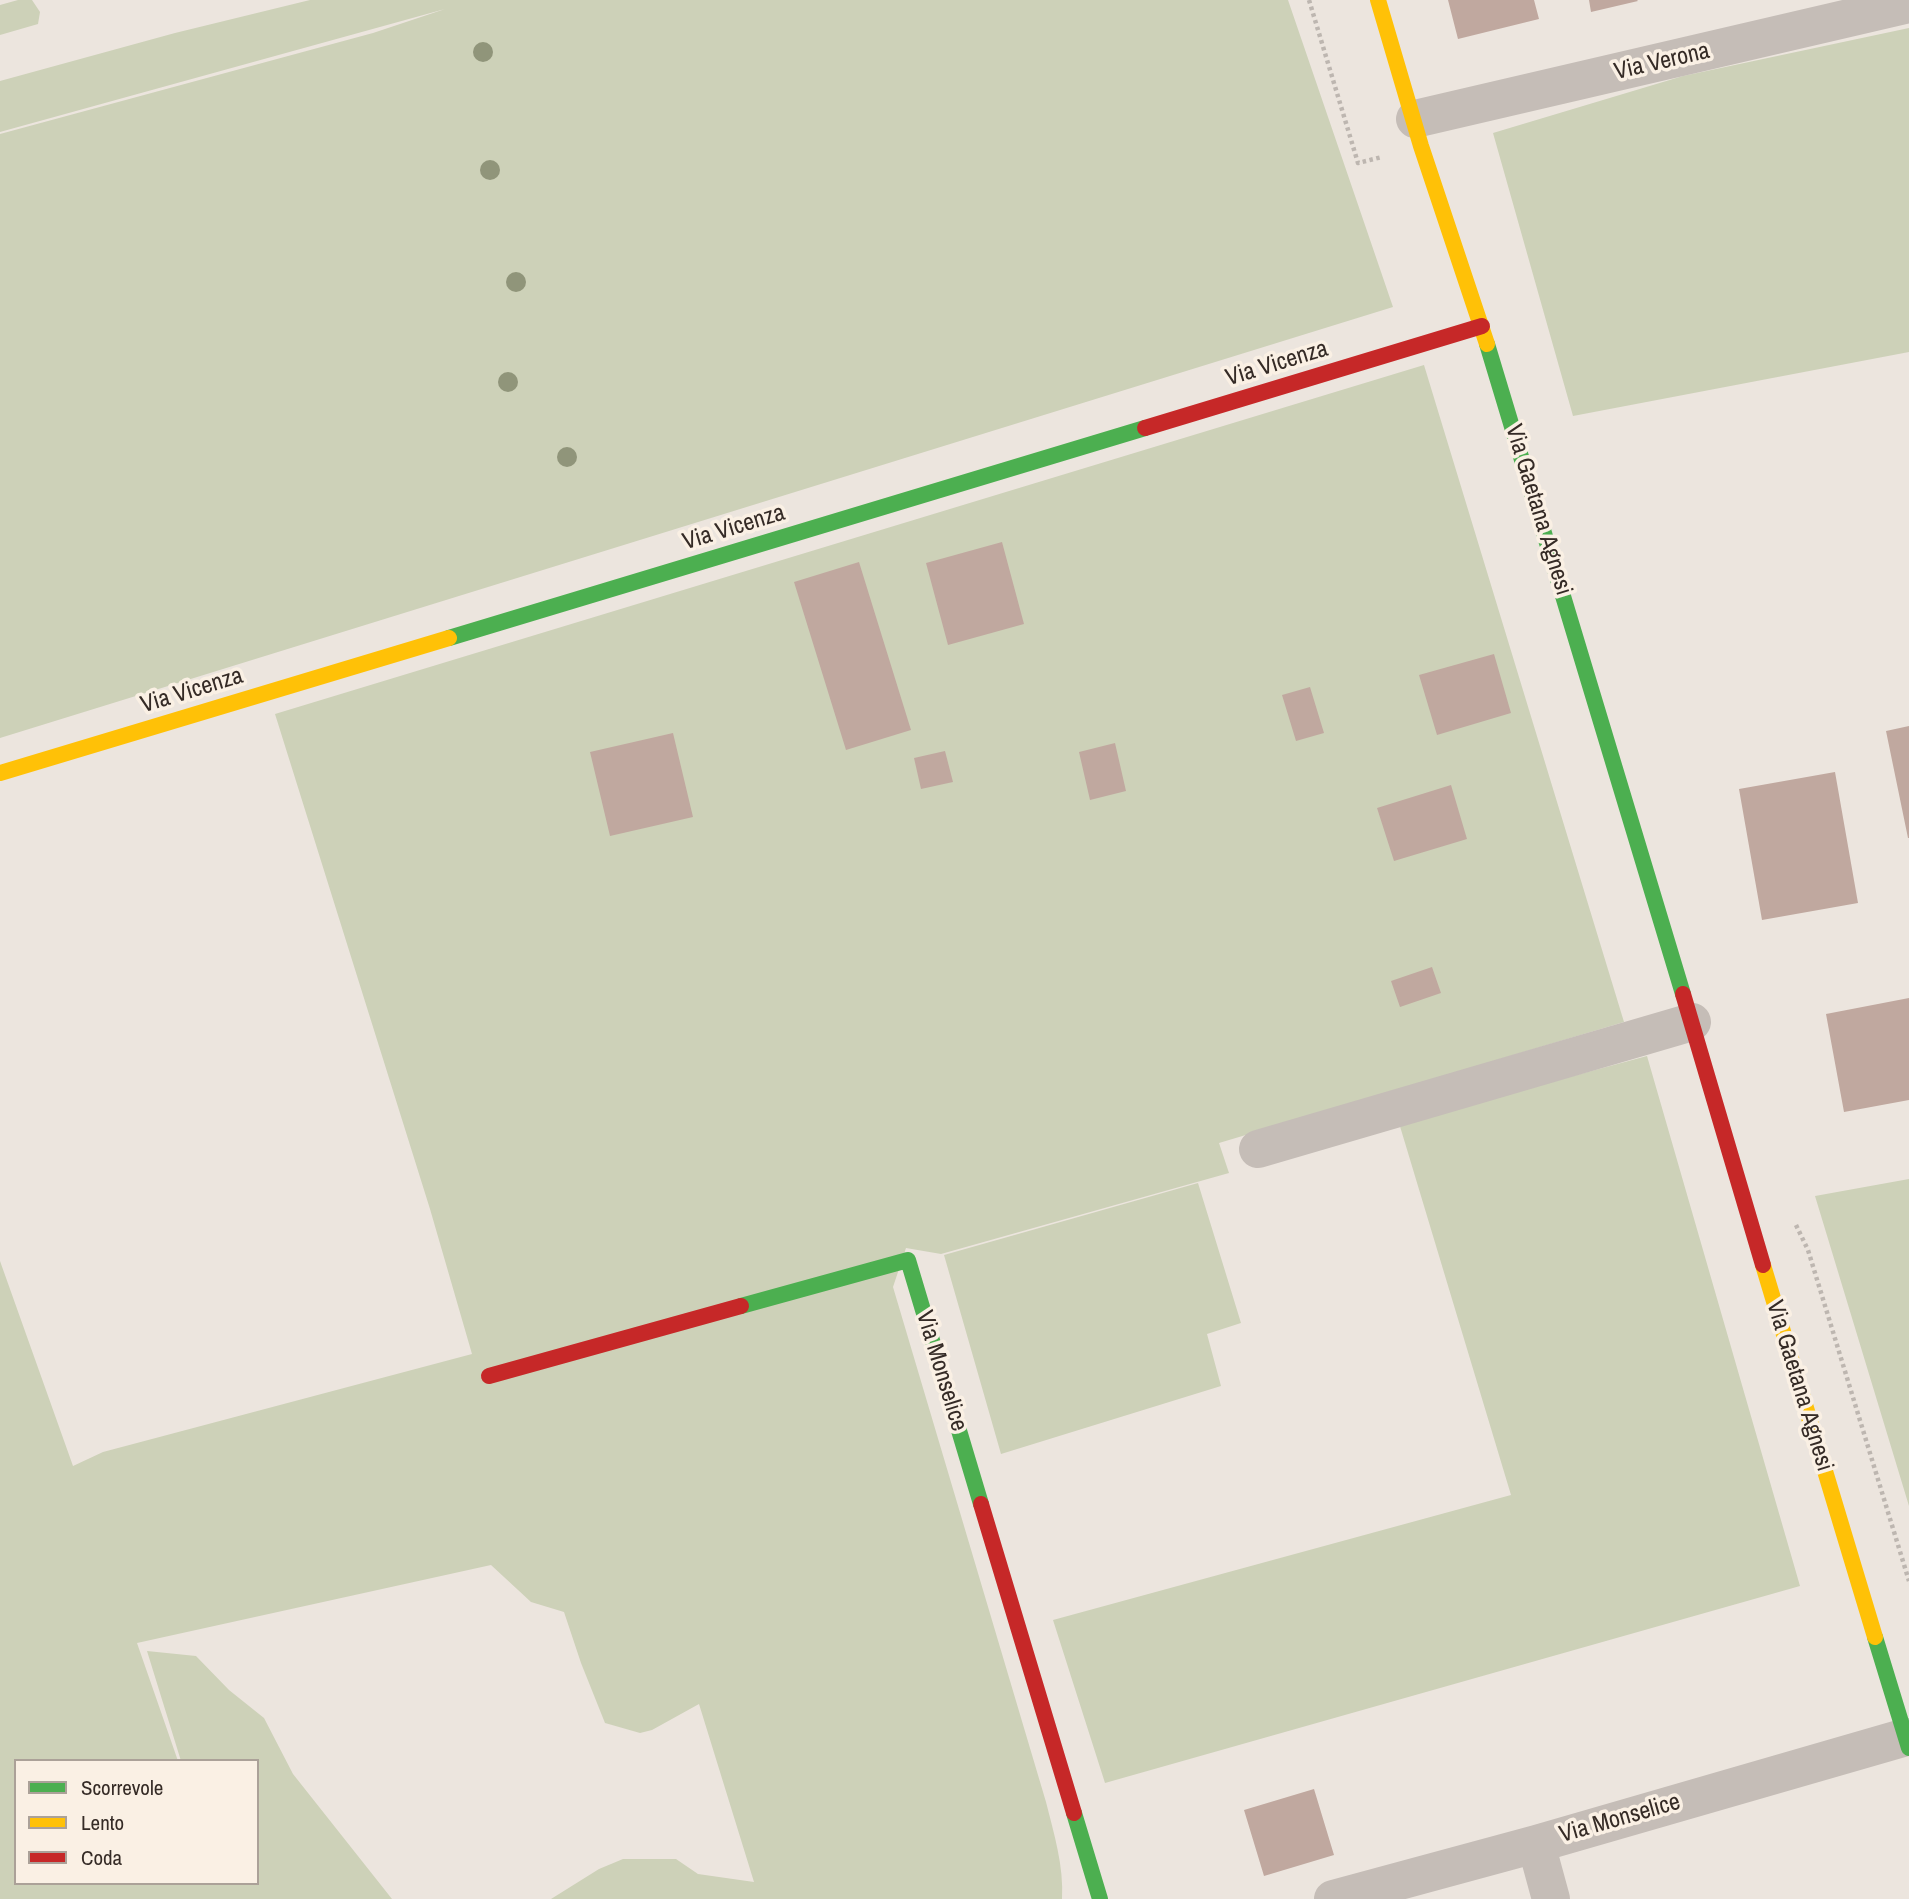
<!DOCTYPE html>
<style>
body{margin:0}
#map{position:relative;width:1909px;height:1899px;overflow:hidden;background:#ece5de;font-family:"Archivo Narrow",sans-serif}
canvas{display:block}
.legend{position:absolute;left:14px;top:1759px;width:245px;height:126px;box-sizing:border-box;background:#faf0e4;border:2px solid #aba198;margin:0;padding:9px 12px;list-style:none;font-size:21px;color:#352b26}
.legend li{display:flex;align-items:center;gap:14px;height:35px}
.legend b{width:35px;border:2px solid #aba198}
</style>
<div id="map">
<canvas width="1909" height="1899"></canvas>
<ul class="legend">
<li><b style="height:9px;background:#4caf50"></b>Scorrevole</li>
<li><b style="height:9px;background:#ffc107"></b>Lento</li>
<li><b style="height:9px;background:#c62828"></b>Coda</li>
</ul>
</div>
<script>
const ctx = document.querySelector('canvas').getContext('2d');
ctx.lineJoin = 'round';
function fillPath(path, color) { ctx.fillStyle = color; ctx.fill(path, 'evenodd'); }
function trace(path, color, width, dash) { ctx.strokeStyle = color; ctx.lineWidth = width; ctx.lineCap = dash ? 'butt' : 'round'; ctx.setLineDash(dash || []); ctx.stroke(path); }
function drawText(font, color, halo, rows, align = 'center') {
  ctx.font = font + ' "Archivo Narrow",sans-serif'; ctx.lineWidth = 7; ctx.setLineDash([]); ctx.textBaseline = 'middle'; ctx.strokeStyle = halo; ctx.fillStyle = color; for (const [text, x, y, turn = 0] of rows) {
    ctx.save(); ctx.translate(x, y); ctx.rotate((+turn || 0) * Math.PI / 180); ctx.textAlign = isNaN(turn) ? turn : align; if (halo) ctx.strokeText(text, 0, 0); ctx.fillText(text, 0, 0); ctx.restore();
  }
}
fillPath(new Path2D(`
 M18,0h14l8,12 -2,12 -38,11v-30z
 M310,0h978l105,307 -1393,431v-604l373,-101 72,-24 -445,123v-51l175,-48z
 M1909,28v324l-336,64 -80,-283 190,-57z
 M1424,365l200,657 -405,121 10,30 -288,81 -35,-6 -13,39 153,515c8,32 18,64 16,97h-511l48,-30 24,-10h53l22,15 56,8 -55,-178 -47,26 -12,3 -35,-10 -24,-60 -17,-51 -33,-10 -40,-37 -354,78 41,118h-162v122h241v-122h-76l-34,-110 49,5 33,34 35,28 29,56 99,125h-392v-638l73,205 30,-14 369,-98 -42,-145 -155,-495z
 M1647,1056l153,530 -695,197 -52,-163 458,-125 -112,-372z
 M1909,1179v327l-94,-310z
 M1198,1183l43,140 -34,11 14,52 -220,68 -57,-199z`), '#cdd1b8');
fillPath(new Path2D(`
 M1448,0h86l5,19 -81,20z
 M1589,0h48l1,1 -47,11z
 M1002,542l22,82 -76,21 -22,-82z
 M859,562l52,168 -65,20 -52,-168z
 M1494,654l17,59 -74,22 -18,-60z
 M1310,687l14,46 -28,8 -14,-46z
 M1909,726v112h-1l-22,-107z
 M673,733l20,84 -83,19 -20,-84z
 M1115,743l11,48 -36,9 -11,-48z
 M945,751l8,31 -32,7 -7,-31z
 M1835,772l23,131 -96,17 -23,-131z
 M1451,785l16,54 -73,22 -17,-53z
 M1432,967l9,26 -41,14 -9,-26z
 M1909,998v102l-65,12 -18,-98z
 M1314,1789l20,66 -70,21 -20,-66z`), '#c0a89f');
trace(new Path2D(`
 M1309,0l49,163 24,-6
 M1796,1225l12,25 101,331`), '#bdb6b0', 4.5, [3.5, 3.5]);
trace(new Path2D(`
 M1415,119l494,-115
 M1258,1149l434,-127
 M1536,1844l15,55
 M1333,1899l203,-55 370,-107`), '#c5bdb7', 38);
trace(new Path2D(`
 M1487,344l196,650
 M449,638l696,-210
 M741,1306l167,-46 73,244
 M1875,1637l34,111
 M1074,1813l26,86`), '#4caf50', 16);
trace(new Path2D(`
 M1378,0l43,146 66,198
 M0,773l449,-135
 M1763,1265l112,372`), '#ffc107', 16);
trace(new Path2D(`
 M1145,428l337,-102
 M1683,994l80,271
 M489,1376l252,-70
 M981,1504l93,309`), '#c62828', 16);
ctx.fillStyle = '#90957a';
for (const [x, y] of [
 [483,52],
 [490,170],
 [516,282],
 [508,382],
 [567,457]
]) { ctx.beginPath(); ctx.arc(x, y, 10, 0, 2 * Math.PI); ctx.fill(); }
drawText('24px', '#352b26', '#faf0e4', [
 ["Via Verona",1662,62,-13],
 ["Via Vicenza",1277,364,-17],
 ["Via Gaetana Agnesi",1538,510,73],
 ["Via Vicenza",734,528,-17],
 ["Via Vicenza",192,691,-17],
 ["Via Monselice",941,1371,73],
 ["Via Gaetana Agnesi",1799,1386,73],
 ["Via Monselice",1620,1819,-16]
]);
</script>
